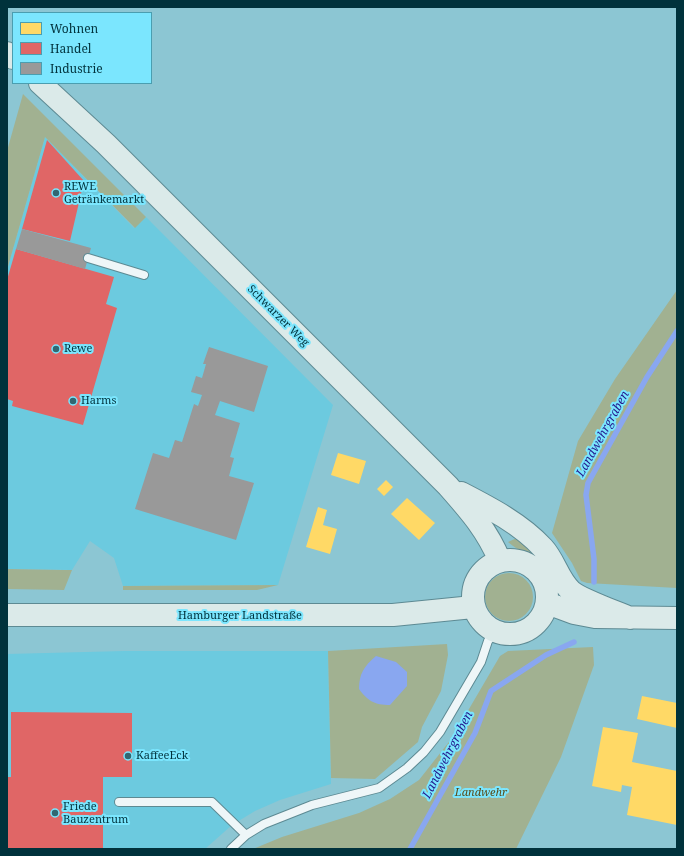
<!DOCTYPE html>
<meta charset="utf-8">
<style>
body{margin:0}
#map{position:relative;width:684px;height:856px;overflow:hidden;background:#8cc6d3;font-family:"Noto Serif",serif}
canvas{display:block}
.frame{position:absolute;inset:0;border:8px solid #00323c;pointer-events:none}
.legend{position:absolute;left:12px;top:12px;width:140px;height:72px;box-sizing:border-box;background:#7be6fe;border:1px solid #4a9eb0;margin:0;padding:5px 7px;list-style:none;font-size:12px;color:#00323c}
.legend li{display:flex;align-items:center;gap:8px;height:20px}
.legend b{width:20px;border:1px solid #4a9eb0}
</style>
<div id="map">
<canvas width="684" height="856"></canvas>
<div class="frame"></div>
<ul class="legend">
<li><b style="height:11px;background:#ffd966"></b>Wohnen</li>
<li><b style="height:11px;background:#e06666"></b>Handel</li>
<li><b style="height:11px;background:#999"></b>Industrie</li>
</ul>
</div>
<script>
const ctx = document.querySelector('canvas').getContext('2d');
ctx.lineJoin = 'round';
function fillPath(path, color) { ctx.fillStyle = color; ctx.fill(path, 'evenodd'); }
function trace(path, color, width, dash) { ctx.strokeStyle = color; ctx.lineWidth = width; ctx.lineCap = dash ? 'butt' : 'round'; ctx.setLineDash(dash || []); ctx.stroke(path); }
function drawText(font, color, halo, rows, align = 'center') {
  ctx.font = font + ' "Noto Serif",serif'; ctx.lineWidth = 4; ctx.setLineDash([]); ctx.textBaseline = 'middle'; ctx.strokeStyle = halo; ctx.fillStyle = color; for (const [text, x, y, turn = 0] of rows) {
    ctx.save(); ctx.translate(x, y); ctx.rotate((+turn || 0) * Math.PI / 180); ctx.textAlign = isNaN(turn) ? turn : align; if (halo) ctx.strokeText(text, 0, 0); ctx.fillText(text, 0, 0); ctx.restore();
  }
}
fillPath(new Path2D(`
 M45,137l89,91 12,-11 187,188 -55,180 -155,1 -9,-28 -24,-17 -18,29 -65,-1v-299z
 M125,651h203l3,133 -51,16 -25,11 -23,14 -27,24h-198v-195z`), '#6ccadf');
fillPath(new Path2D(`
 M23,94l123,123 -11,11 -90,-91 -38,133v-119z
 M677,290v298l-90,-5 -6,-2 -9,-18 -20,-30 26,-92 37,-62z
 M519,537l19,17 18,36c-6,-7 -8,-17 -14,-24 -8,-9 -24,-15 -34,-24z
 M7,569l57,1h8l-8,20 -57,-1z
 M485 597a24 24 0 1 1 48 0a24 24 0 1 1-48 0Z
 M278,585l-21,5h-134v-4z
 M447,644l1,11 -7,36 -19,36 -4,15 -43,37 -44,-1 -3,-127z
 M593,647l1,18 -33,92 -45,92h-263l29,-12 77,-24 31,-14 29,-19 33,-42 48,-82 8,-5z`), '#a1b191');
fillPath(new Path2D(`
 M376,656l20,6 11,10v14l-17,19c-16,0 -22,-4 -31,-16 0,-15 5,-23 17,-33z`), '#89a7f0');
fillPath(new Path2D(`
 M338,453l28,8 -7,23 -28,-9z
 M386,480l7,7 -9,9 -7,-7z
 M407,498l28,25 -16,17 -28,-26z
 M318,507l9,3 -4,15 14,4 -7,25 -24,-7z
 M642,696l35,7v25l-40,-9z
 M603,727l35,6 -6,29 45,9v54l-50,-10 5,-28 -10,-2 -1,7 -29,-6z`), '#ffd966');
fillPath(new Path2D(`
 M47,140l37,41 -14,60 -48,-12z
 M16,249l98,28 -8,27 11,4 -34,117 -71,-19 1,-5 -6,-2v-119z
 M11,712l121,1v64h-29v72h-96v-72h4z`), '#e06666');
fillPath(new Path2D(`
 M22,229l69,19 -6,21 -69,-20z
 M209,347l59,19 -14,46 -34,-11 -5,14 25,8 -10,34 4,1 -5,18 25,7 -18,57 -101,-31 18,-56 16,5 6,-18 7,2 12,-38 4,2 4,-11 -11,-3 5,-16 6,2 4,-14h-3z`), '#999');
trace(new Path2D(`
 M594,582v-23l-8,-64 2,-12 59,-106 30,-46
 M410,849l65,-116 16,-42 55,-36 28,-13`), '#89a7f0', 5.5);
const lane = new Path2D(`
 M88,258l56,17
 M119,802h93l34,33
 M231,849l15,-14 18,-11 48,-19 67,-17 28,-20 17,-16 16,-20 41,-70 7,-21 7,-9`);
const secondary = new Path2D(`
 M7,53l6,5
 M40,83l66,61 342,342c22,25 39,44 52,75
 M461,493c29,15 60,31 82,55 12,13 15,31 28,43 9,8 45,21 59,27
 M473 597a37 37 0 1 1 74 0a37 37 0 1 1-74 0Z
 M547,603l27,10 21,4 82,1
 M7,615h386l80,-8`);
trace(lane, '#5d8a93', 10);
trace(secondary, '#5d8a93', 24);
trace(lane, '#eef6f8', 8);
trace(secondary, '#dbeae9', 22);
for (const [x, y, r, color] of [
 [56,193,4,"#316671"],
 [56,349,4,"#316671"],
 [73,401,4,"#316671"],
 [128,756,4,"#316671"],
 [55,813,4,"#316671"]
]) { const dot = new Path2D(); dot.arc(x, y, r, 0, 2 * Math.PI); ctx.fillStyle = color; ctx.fill(dot); trace(dot, '#7be6fe', 1.5); }
drawText('11px', '#00323c', '#7be6fe', [
 ["REWE",64,187],
 ["Getränkemarkt",64,200],
 ["Rewe",64,349],
 ["Harms",81,401],
 ["KaffeeEck",136,756],
 ["Friede",63,807],
 ["Bauzentrum",63,820]
], 'left');
drawText('11px', '#00323c', '#7be6fe', [
 ["Schwarzer Weg",278,316,45],
 ["Hamburger Landstraße",240,616]
]);
drawText('italic 11px', '#5a4d1a', '#7be6fe', [
 ["Landwehr",481,793]
]);
drawText('italic 12px', '#23198c', '#7be6fe', [
 ["Landwehrgraben",603,434,-61],
 ["Landwehrgraben",448,755,-63]
]);
</script>
